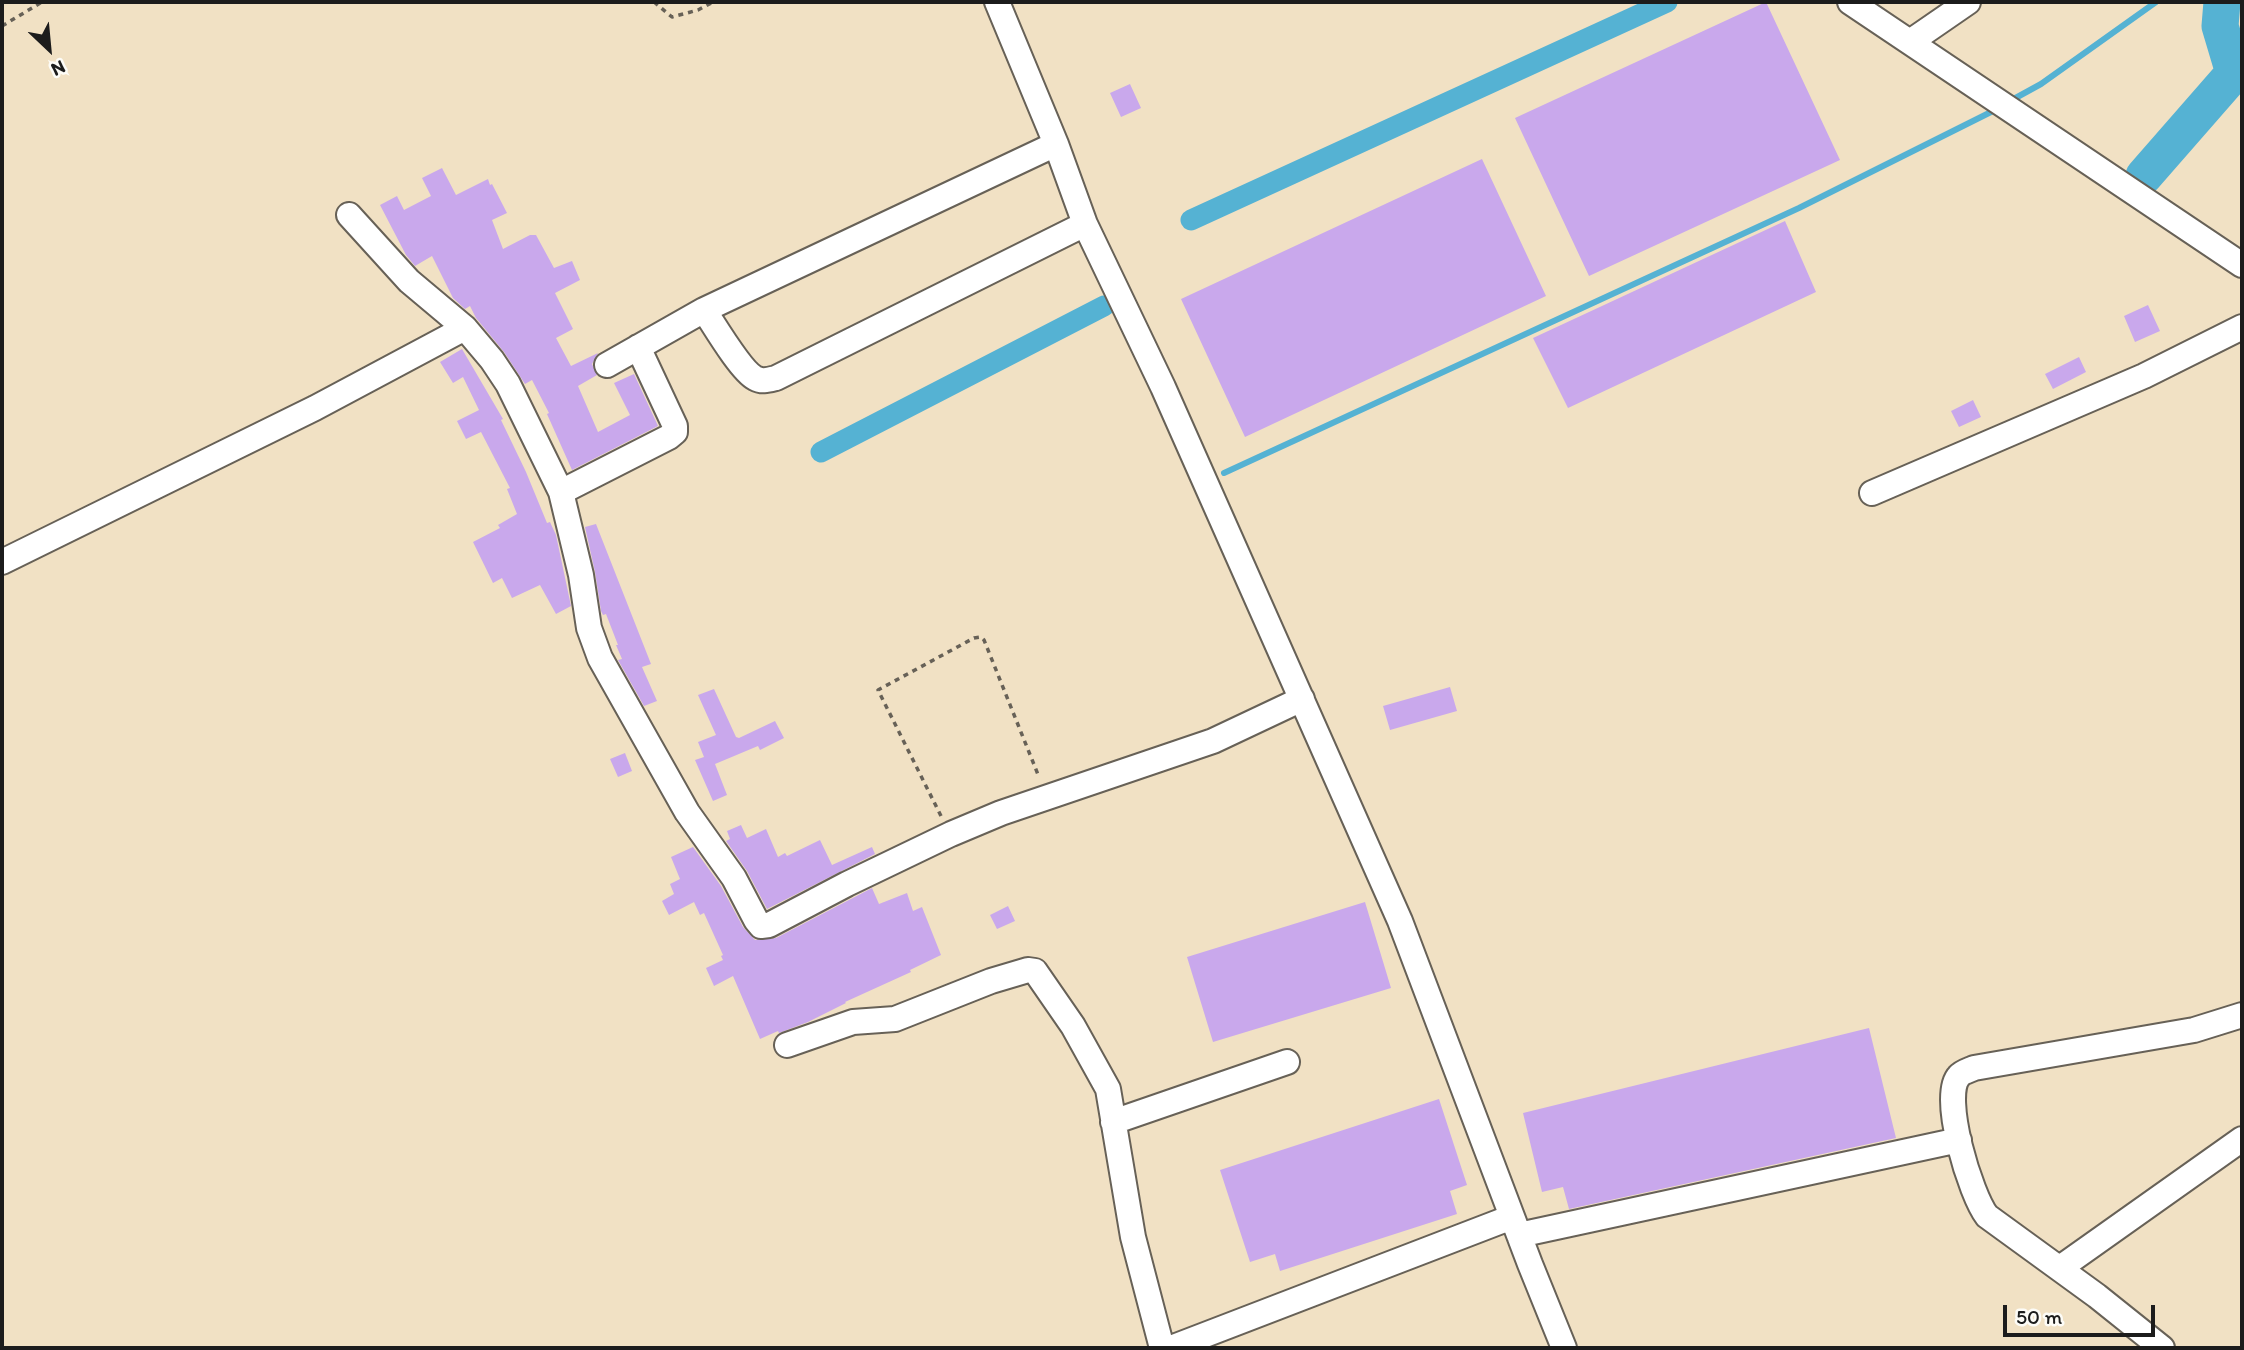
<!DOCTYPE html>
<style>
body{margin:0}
#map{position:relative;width:2244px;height:1350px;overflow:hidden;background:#f1e1c4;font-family:Itim,sans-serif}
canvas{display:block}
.frame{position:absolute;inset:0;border:4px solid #1c1c1c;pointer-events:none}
.north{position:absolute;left:14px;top:14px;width:70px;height:70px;-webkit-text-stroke:5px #fdfcf7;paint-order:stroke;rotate:154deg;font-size:19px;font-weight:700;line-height:28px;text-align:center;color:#1c1c1c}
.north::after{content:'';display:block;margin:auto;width:24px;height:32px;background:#1c1c1c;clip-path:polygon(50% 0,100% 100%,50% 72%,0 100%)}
.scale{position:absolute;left:2003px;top:1305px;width:152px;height:32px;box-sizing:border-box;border:4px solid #1c1c1c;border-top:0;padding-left:9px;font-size:21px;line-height:24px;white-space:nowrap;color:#1c1c1c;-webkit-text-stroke:5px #fdfcf7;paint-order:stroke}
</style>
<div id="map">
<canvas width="2244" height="1350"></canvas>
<div class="frame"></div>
<div class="north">N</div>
<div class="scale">50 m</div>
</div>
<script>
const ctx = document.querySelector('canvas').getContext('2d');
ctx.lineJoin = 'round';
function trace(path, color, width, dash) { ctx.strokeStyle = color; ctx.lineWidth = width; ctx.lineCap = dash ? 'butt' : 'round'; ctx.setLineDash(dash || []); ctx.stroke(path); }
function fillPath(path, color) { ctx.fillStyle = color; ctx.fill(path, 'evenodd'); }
trace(new Path2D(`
 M2010,101l31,-17 115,-82
 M1224,473l575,-265 198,-99`), '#55b2d3', 6);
trace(new Path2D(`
 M1191,220l476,-218
 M821,452l283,-146`), '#55b2d3', 21);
trace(new Path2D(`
 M2144,176l90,-103 -14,-47 2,-24`), '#55b2d3', 37);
fillPath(new Path2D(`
 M1766,2l74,158 -251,116 -74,-158z
 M1130,84l11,24 -20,9 -11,-24z
 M1482,159l64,137 -301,141 -64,-138z
 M442,168l14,27 32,-16 2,6 2,-1 15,29 -15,7 11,29 27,-14h6l18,33 18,-7 8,19 -25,13 18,36 -17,9 15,28 27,-13 -6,11 5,11 -19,11 20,46 32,-17 -16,-32 20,-9 24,52 -86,44 -25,-56 2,-1 -17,-33 -7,4 -21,-32 -28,-34 -6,-12 -5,3 -12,-11 -21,-42 -17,10 -9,-11 -26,-50 17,-9 7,14 27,-14 -9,-18z
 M1785,221l31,71 -248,116 -35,-70z
 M2148,305l12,26 -25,11 -11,-26z
 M462,349l41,70 -2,1 25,52 21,51 3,-1 6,13 15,71 -15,8 -16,-29 -28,13 -10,-20 -9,5 -20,-41 27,-14 -2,-3 19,-11 -10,-25 3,-1 -29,-56 -15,7 -9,-18 22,-11 -16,-33 -10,6 -13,-21z
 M2079,357l7,15 -33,17 -8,-15z
 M1973,400l8,17 -22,10 -8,-16z
 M596,524l55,140 -9,3 15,34 -13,5 -26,-46 4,-1 -6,-14h2l-12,-31 -3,1 -2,-4 -6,-39 -10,-45z
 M1450,687l7,24 -67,19 -7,-24z
 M714,689l22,48 3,1 36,-17 9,17 -24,12 -2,-4 -43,18 12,31 -14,6 -18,-41 9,-3 -6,-15 18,-7 -18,-40z
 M625,753l7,18 -14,6 -8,-18z
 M741,825l6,13 19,-9 12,28 7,-4 2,3 33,-16 12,25 40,-18 3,7 -108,55 -20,-38 -21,-30 4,-2 -3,-8z
 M693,847l28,39 22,41 12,13 21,-2 96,-50 7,16 28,-11 6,18 9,-4 19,48 -31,15 1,2 -66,30 1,1 -38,19 -29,11 -1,-2 -18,8 -27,-63 -19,10 -8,-18 17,-8 -2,-4 2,-1 -19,-42 -4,2 -6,-13 -25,13 -7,-14 12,-7 -4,-10 10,-5 -9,-22z
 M1365,902l26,86 -178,54 -26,-85z
 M1008,906l7,15 -18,8 -7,-14z
 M1869,1028l27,110 -327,71 -6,-22 -21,5 -19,-79z
 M1439,1099l28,86 -17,6 7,23 -177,57 -5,-17 -25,8 -30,-92z`), '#c9a8ec');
const minor = new Path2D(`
 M997,2l59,142 29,80 78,163 237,534 130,343 34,84
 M1850,2l392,263
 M1910,42l58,-40
 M349,215l60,66 56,47 27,32 16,24 53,108
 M704,310l352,-166
 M638,347l37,79v6l-6,5 -108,55 20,83 8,53 11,30 87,154 47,66 22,42 5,6 8,-1 78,-41 104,-50 50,-21 212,-72 89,-42
 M607,365l97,-55c10,15 37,61 51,68 7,4 13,2 21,0l309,-154
 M1872,493l272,-117 98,-49
 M2,562l313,-154 150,-80
 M787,1045l66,-23 42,-3 96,-38 37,-11 7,1 38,55 35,63 25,148 29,111
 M1113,1122l174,-60
 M1519,1235l440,-95
 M2060,1268l182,-129
 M1171,1348l341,-131
 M2162,1348l-65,-52 -110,-80c-16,-20 -47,-120 -28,-140 3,-4 11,-6 15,-8l220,-38 48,-15`);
trace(minor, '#676157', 28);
trace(new Path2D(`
 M654,2l18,15 26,-7 15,-8
 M2,26l40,-24
 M941,816l-63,-126 96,-52 7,-1 3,3 55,137`), '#676157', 3.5, [5, 5]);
trace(minor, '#fff', 24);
</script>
